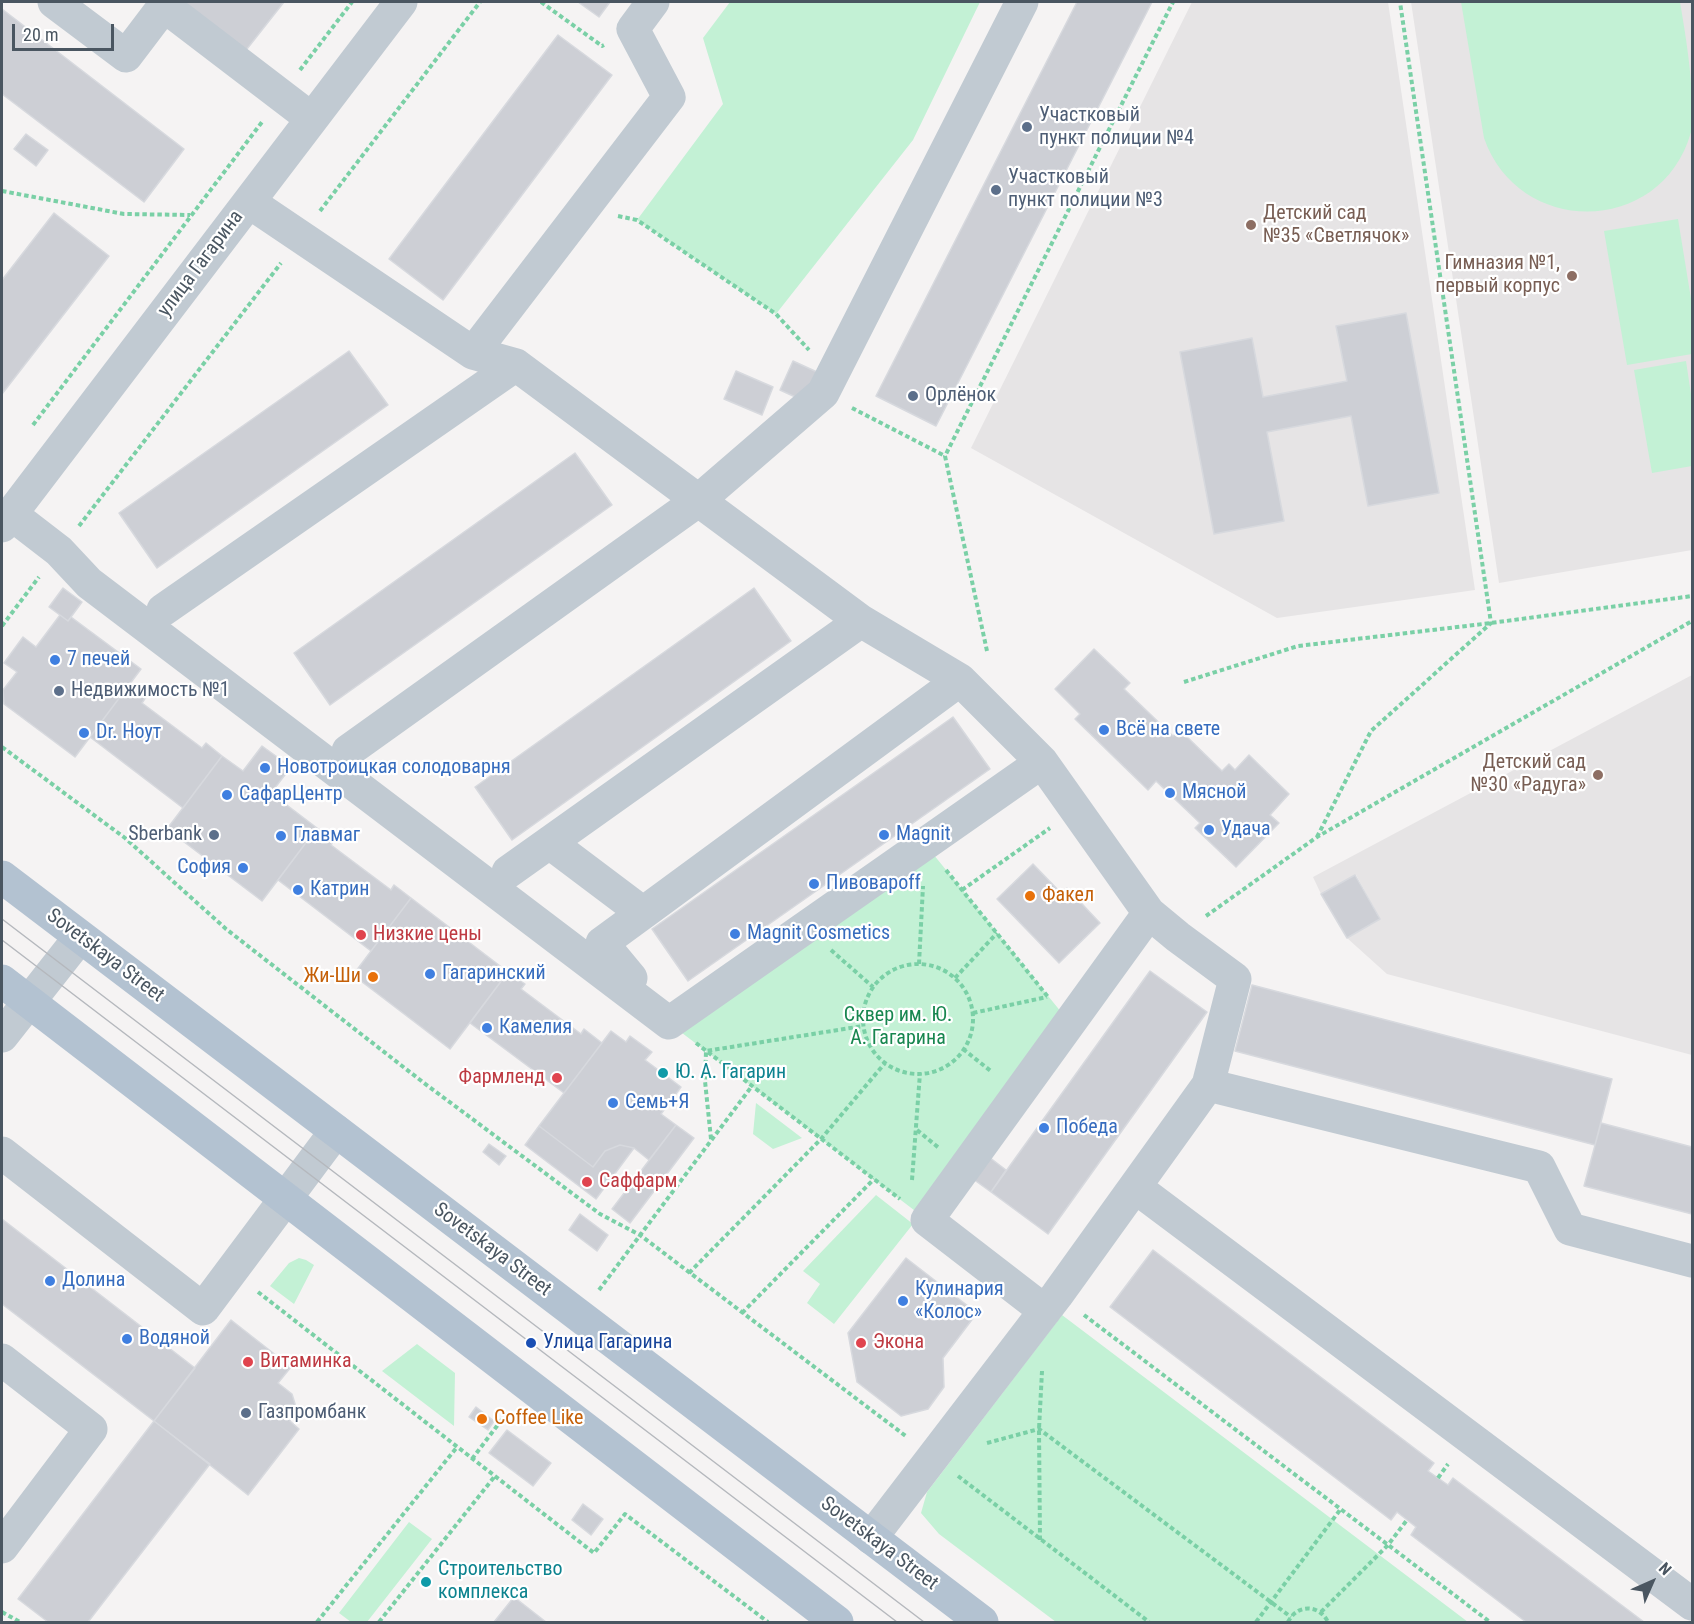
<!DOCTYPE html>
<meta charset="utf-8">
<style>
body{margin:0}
#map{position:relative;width:1694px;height:1624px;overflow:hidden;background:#f5f3f3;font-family:"Roboto Condensed",sans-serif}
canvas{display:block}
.frame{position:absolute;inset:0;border:3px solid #4a5661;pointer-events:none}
.north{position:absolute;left:1622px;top:1552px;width:60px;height:60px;-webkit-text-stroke:4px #fff;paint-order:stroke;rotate:45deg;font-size:16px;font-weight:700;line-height:24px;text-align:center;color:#4a5661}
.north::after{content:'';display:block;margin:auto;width:21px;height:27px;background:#4a5661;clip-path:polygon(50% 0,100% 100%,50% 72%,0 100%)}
.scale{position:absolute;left:12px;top:24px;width:102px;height:27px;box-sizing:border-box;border:3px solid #4a5661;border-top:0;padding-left:8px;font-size:18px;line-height:21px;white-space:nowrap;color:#4a5661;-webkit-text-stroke:4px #fff;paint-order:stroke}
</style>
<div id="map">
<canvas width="1694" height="1624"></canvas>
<div class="frame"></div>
<div class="north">N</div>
<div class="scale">20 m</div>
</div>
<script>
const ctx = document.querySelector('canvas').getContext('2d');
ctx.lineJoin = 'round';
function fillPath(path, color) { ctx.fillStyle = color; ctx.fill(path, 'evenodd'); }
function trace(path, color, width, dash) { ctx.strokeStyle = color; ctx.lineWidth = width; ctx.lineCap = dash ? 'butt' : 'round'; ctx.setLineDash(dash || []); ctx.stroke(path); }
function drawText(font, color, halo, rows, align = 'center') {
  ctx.font = font + ' "Roboto Condensed",sans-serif'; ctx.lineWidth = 4.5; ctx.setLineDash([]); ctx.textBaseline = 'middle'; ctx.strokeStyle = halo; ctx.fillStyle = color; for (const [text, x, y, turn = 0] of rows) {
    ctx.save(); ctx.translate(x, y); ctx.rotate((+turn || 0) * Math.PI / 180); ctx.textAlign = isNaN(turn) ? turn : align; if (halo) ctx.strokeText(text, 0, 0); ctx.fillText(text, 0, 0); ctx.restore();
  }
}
fillPath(new Path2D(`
 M1192,2h196l87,588 -198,28 -306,-170z
 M1411,2h281v548l-193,33z
 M1692,675v380l-305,-81 -40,-36 33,-19 -24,-44 -35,19 -8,-17z`), '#e6e4e5');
fillPath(new Path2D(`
 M730,2h250l-67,138 -137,174 -139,-94 86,-116 -20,-66z
 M1461,2h219c6,36 12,71 12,108 0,7 1,15 -1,22 -29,104 -172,106 -207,6z
 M1678,219l14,86v49l-65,11 -23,-134z
 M1686,361l6,40v65l-40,7 -18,-103z
 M925,844l145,179 -143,197 -258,-197z
 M756,1103l46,35 -29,11 -20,-15z
 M876,1195l37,29 -79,100 -27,-21 13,-19 -17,-13z
 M299,1258l7,2 8,5 -20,39 -24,-18 19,-23z
 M1062,1315l406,307h-412l-117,-88 -18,-21 6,-21z
 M417,1344l38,29 -1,53 -72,-55z
 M409,1522l23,17 -65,83h-16l-12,-9z`), '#c3f1d5');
const building = new Path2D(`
 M188,2h96l-41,52 -59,-46z
 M578,2h32l-11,15z
 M1077,2h75l-216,424 -60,-30z
 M2,9l182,140 -40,53 -142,-108z
 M558,35l54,40 -169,225 -54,-41z
 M26,134l22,16 -12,16 -22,-17z
 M54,213l55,43 -107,138v-114z
 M1406,313l33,180 -71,13 -17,-90 -84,16 17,89 -70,13 -34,-182 72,-14 11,59 84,-16 -11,-55z
 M349,351l39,54 -231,163 -38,-55z
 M793,361l24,11 -13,29 -24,-11z
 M736,371l37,16 -11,28 -38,-16z
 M575,453l37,52 -282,200 -36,-52z
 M63,588l19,14 -14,19 -19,-14z
 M754,588l37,53 -279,199 -37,-53z
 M60,615l8,6 3,-4 70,52 -66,88 -71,-53 -1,-14 14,-18 -13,-9 19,-26 13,10z
 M1094,649l36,34 -6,6 49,47 7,-6 42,41 7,-7 6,6 14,-15 40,39 -19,21 9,8 -43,44 -41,-39 5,-5 -44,-42 -8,9 -73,-71 5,-5 -25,-25z
 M129,685l17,12 -4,6 60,45 4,-5 16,13 -39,52 -93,-71z
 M953,717l37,52 -302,212 -36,-52z
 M262,746l29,21 -20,26 46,35 -55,73 -95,-72 55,-73 21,15z
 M317,828l17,12 -3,5 60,45 3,-5 17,13 -40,53 -93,-71z
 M1033,864l29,30 5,-6 33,35 -41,40 -62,-64z
 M1355,875l25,44 -33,19 -26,-44z
 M411,898l97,74 -58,77 -97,-74z
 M1150,971l57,41 -159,222 -57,-42z
 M508,972l17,12 -4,5 60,45 3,-5 18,14 -38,50 -94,-70z
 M1252,985l360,94 -17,66 -360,-94z
 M611,1031l15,11 4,-6 22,16 -7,8 36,27 -20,27 15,11 -27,35 -15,-12 -14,-3 -15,6 -12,16 -54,-41z
 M1601,1123l91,24v67l-108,-28z
 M676,1125l18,13 -64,85 -18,-14z
 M539,1126l54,41 12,-16 15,-6 14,3 -38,51 -71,-54z
 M489,1144l17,12 -7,9 -16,-13z
 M989,1157l17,13 -15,22 -18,-13z
 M580,1214l28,21 -11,16 -28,-21z
 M2,1219l193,149 -41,53 -152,-117z
 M1153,1250l281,213 -6,8 20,14 5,-7 191,144h-118l-115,-87 5,-8 -19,-15 -6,8 -281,-213z
 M906,1258l71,55 -34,45 1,29 -16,22 -27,7 -44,-34 -9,-49z
 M231,1320l60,47 -13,16 14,11 4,13 -6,14 9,8 -51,66 -94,-74z
 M476,1407l18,14 -6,9 -19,-13z
 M154,1421l56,43 -122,158h-40l-30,-23z
 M507,1430l44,33 -18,23 -44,-33z
 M583,1504l20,15 -12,16 -19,-15z
 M514,1597l32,25h-52z`);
fillPath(building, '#cdcfd5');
trace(building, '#d7d9de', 1.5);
trace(new Path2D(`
 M541,2l61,44 2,-1
 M300,70l52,-68
 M2,191l122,23 66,1
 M320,211l160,-209
 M618,216l19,4 139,94 33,36
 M852,408l93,48
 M33,425l229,-303
 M79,526l202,-263
 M2,626l37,-49
 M987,651l-42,-195 228,-454
 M1184,682l114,-36 193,-23 201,-27
 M2,747l123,91 101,91 198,154 176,131 40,21 267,202
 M1317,837l54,-106 120,-108 -91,-621
 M946,870l102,127
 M962,890l88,-62
 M1206,916l111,-79 375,-216
 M831,950l42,37
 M919,964l4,-78
 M863 1019a55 55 0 1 1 110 0a55 55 0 1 1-110 0Z
 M955,978l42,-45
 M973,1013l74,-16
 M696,1043l204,156
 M963,1049l29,23
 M917,1130l22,18
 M711,1139l-6,-58 1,-30 157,-25
 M912,1180l8,-107
 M689,1273l132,-134 64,-76
 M599,1290l153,-204
 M258,1292l336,261 31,-39 143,108
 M742,1313l132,-134
 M1084,1315l406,307
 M987,1443l52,-14 252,188
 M472,1459l31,-41
 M958,1476l191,146
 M1438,1478l10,-14
 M1040,1540l-1,-111 3,-58
 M2,1612l18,10
 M1321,1612l67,-67 19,-25
 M317,1622l140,-175
 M379,1622l116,-146
 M1256,1622l84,-112
 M1288,1622c9,-18 31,-18 40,0`), '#7ad0a6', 4, [4.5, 3]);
trace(new Path2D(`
 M54,2l72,54 41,-54
 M164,6l148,113
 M249,202l224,151 43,12 345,256 99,59 82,82 107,151 29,24 57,42 -27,106 -151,210 -186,243
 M473,353l196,-256 -36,-68 20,-27
 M11,514l48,37 30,32 580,440
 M2,526l399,-524
 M163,610l353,-245
 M348,751l351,-251 124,-107 199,-391
 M550,843l93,70 317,-233
 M508,872l353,-251
 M631,978l-29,-35 41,-30
 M669,1023l373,-261
 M2,1036l78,-99
 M1208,1085l331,82 31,62 122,32
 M2,1153l201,156 133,-178
 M1135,1187l557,417
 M1045,1311l-118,-91 222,-307
 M2,1360l89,69 -89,118`), '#c1cad2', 33);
trace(new Path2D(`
 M2,877l980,745
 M2,981l835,641`), '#b3c2d1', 33);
trace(new Path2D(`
 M2,919l922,703
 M2,940l895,682`), '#b5b8bd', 1.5);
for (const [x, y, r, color] of [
 [1027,127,6,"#5c6f8a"],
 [996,190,6,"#5c6f8a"],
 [1251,225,6,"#8d6e63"],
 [1572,276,6,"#8d6e63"],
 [913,396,6,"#5c6f8a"],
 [55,660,6,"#3f7fe0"],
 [59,691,6,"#5c6f8a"],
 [1104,730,6,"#3f7fe0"],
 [84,733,6,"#3f7fe0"],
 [265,768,6,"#3f7fe0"],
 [1598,775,6,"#8d6e63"],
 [1170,793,6,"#3f7fe0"],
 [227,795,6,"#3f7fe0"],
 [1209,830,6,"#3f7fe0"],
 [214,835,6,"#5c6f8a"],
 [884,835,6,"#3f7fe0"],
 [281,836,6,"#3f7fe0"],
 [243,868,6,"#3f7fe0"],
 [814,884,6,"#3f7fe0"],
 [298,890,6,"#3f7fe0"],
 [1030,896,6,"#e8710a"],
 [735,934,6,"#3f7fe0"],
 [361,935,6,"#e0444e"],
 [430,974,6,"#3f7fe0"],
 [373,977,6,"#e8710a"],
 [487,1028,6,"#3f7fe0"],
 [663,1073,6,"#0f9aa8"],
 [557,1078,6,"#e0444e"],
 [613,1103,6,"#3f7fe0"],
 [1044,1128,6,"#3f7fe0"],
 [587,1182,6,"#e0444e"],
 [50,1281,6,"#3f7fe0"],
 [903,1301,6,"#3f7fe0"],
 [127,1339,6,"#3f7fe0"],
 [531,1343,6,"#1a4fb4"],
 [861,1343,6,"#e0444e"],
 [248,1362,6,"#e0444e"],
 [246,1413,6,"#5c6f8a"],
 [482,1419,6,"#e8710a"],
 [426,1582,6,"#0f9aa8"]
]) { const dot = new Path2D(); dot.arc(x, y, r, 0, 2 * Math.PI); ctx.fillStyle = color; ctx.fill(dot); trace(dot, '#fff', 2); }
drawText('20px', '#4e5e75', '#fff', [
 ["Участковый",1039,116],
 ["пункт полиции №4",1039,139],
 ["Участковый",1008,178],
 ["пункт полиции №3",1008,201],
 ["Орлёнок",925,396],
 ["Недвижимость №1",71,691],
 ["Sberbank",202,835,"right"],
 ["Газпромбанк",258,1413]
], 'left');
drawText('20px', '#785e54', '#fff', [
 ["Детский сад",1263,214,"left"],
 ["№35 «Светлячок»",1263,237,"left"],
 ["Гимназия №1,",1560,264],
 ["первый корпус",1560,287],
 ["Детский сад",1586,763],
 ["№30 «Радуга»",1586,786]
], 'right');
drawText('20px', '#4a5661', '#fff', [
 ["улица Гагарина",201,264,-53],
 ["Sovetskaya Street",105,956,37],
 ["Sovetskaya Street",492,1250,37],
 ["Sovetskaya Street",879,1544,37]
]);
drawText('20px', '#366cbe', '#fff', [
 ["7 печей",67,660],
 ["Всё на свете",1116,730],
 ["Dr. Ноут",96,733],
 ["Новотроицкая солодоварня",277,768],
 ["Мясной",1182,793],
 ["СафарЦентр",239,795],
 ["Удача",1221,830],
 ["Magnit",896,835],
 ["Главмаг",293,836],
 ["София",231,868,"right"],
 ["Пивовароff",826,884],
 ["Катрин",310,890],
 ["Magnit Cosmetics",747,934],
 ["Гагаринский",442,974],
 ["Камелия",499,1028],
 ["Семь+Я",625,1103],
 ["Победа",1056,1128],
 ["Долина",62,1281],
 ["Кулинария",915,1290],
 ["«Колос»",915,1313],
 ["Водяной",139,1339]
], 'left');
drawText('20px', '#c56008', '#fff', [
 ["Факел",1042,896],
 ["Жи-Ши",361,977,"right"],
 ["Coffee Like",494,1419]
], 'left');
drawText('20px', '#be3a42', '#fff', [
 ["Низкие цены",373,935],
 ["Фармленд",545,1078,"right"],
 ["Саффарм",599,1182],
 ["Экона",873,1343],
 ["Витаминка",260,1362]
], 'left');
drawText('20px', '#17864f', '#fff', [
 ["Сквер им. Ю.",898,1016],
 ["А. Гагарина",898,1039]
]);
drawText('20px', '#0d838f', '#fff', [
 ["Ю. А. Гагарин",675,1073],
 ["Строительство",438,1570],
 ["комплекса",438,1593]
], 'left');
drawText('20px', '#164399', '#fff', [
 ["Улица Гагарина",543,1343]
], 'left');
</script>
